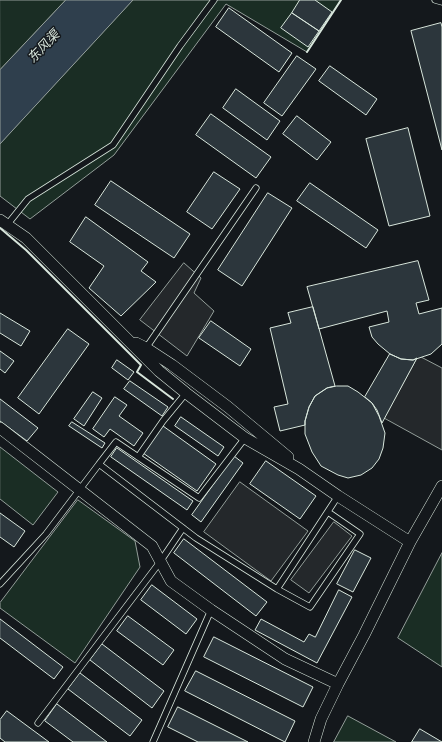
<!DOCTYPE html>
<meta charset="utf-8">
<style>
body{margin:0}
canvas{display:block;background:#14181c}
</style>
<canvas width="442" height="742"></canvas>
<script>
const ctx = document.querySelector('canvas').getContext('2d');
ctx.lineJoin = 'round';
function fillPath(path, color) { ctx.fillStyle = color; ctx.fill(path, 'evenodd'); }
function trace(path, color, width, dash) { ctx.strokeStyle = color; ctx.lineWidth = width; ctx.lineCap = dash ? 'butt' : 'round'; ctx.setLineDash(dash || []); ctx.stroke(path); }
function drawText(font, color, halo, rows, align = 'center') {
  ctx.font = font + ' "Fira Sans Condensed","Noto Sans SC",sans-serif'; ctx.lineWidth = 3; ctx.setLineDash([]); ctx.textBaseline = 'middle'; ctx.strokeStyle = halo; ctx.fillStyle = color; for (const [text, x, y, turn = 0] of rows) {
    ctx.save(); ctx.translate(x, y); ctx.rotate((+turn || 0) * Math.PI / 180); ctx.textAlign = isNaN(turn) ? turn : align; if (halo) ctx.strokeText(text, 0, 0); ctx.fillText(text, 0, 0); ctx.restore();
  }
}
const green = new Path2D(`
 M0,0h66l-66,70z
 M133,0h208l-34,52 -81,-48 -112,151 -84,64 -30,-23v-52z
 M0,447l58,45 -25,33 -33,-26z
 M78,500l57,41 5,26 -65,96 -75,-55v-5z
 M442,553v114l-44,-29z
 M348,716l48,26h-62z`);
fillPath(green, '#1a2d24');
trace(green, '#939e99', 1);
const parking = new Path2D(`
 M184,263l17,15 -7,15 20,18 -27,45 -47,-36z
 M421,357l21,11v82l-58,-32 33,-60z
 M240,482l68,49 -37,50 -67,-49z
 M334,522l18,14 -43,57 -18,-13z`);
fillPath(parking, '#24282b');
trace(parking, '#939e99', 1);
const water = new Path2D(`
 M66,0h67l-133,144v-74z`);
fillPath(water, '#2f3f4d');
trace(water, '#939e99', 1);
const building = new Path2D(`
 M300,0h15l17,12 -13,19 -27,-18z
 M229,8l63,45 -13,19 -63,-45z
 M292,13l27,18 -11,16 -27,-19z
 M441,23l1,4v123l-31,-119z
 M297,56l19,13 -34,47 -18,-13z
 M330,66l47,33 -11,16 -47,-34z
 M236,89l44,32 -13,19 -44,-32z
 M211,114l60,43 -15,21 -60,-43z
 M297,116l34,26 -14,18 -34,-26z
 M408,128l22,88 -41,10 -23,-87z
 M214,172l26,17 -28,40 -25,-17z
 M111,181l79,53 -16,24 -79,-53z
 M310,183l68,47 -12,18 -69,-47z
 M268,193l24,15 -50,78 -24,-16z
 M86,217l62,45 -7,9 15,11 -35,34 -32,-28 15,-22 -34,-24z
 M418,261l11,39 -13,3 3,11 23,-6v36l-11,10 -18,6 -12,-1 -11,-5 -12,-10 -6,-7 -3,-10 20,-5 -2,-11 -68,18 -12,-42z
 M313,307l22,79 -8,2 -12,8 -6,11 -4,14v4l-25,6 -6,-24 14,-3 -18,-76 21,-5 -3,-10z
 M0,313l30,18 -9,15 -21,-13z
 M211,321l40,28 -11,17 -41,-28z
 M68,329l21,15 -50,70 -21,-16z
 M0,351l14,10 -9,12 -5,-4z
 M390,354l11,5 12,1 4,-2 -35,65 -5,-13 -5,-7 -7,-6z
 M117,360l17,12 -6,8 -16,-12z
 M130,381l38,26 -6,9 -38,-27z
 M337,386h11l10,6 14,11 7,13 6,17 -2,15 -4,11 -7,9 -11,7 -13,3 -10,-3 -17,-9 -9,-14 -7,-18v-13l4,-14 6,-11 12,-8z
 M93,392l9,6 -18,28 -10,-7z
 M115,397l12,8 -8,11 24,17 -9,13 -24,-17 -6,8 -11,-8z
 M0,399l38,29 -11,13 -27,-20z
 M181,417l43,30 -6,9 -43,-30z
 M72,422l33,21 -3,5 -33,-22z
 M163,426l53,38 -19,27 -54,-38z
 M117,448l76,53 -6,9 -76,-53z
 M234,456l9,7 -42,59 -9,-7z
 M266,461l50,35 -16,23 -50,-35z
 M0,513l25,18 -11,16 -14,-10z
 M184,539l83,63 -11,14 -82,-63z
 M355,550l16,8 -18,34 -16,-8z
 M152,585l45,34 -11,15 -45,-34z
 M339,590l13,7 -35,66 -62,-33 6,-11 43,23 5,-8 6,3z
 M128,616l46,34 -11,15 -46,-34z
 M0,619l63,48 -9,12 -54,-41z
 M214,637l99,50 -10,20 -99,-50z
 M102,644l62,47 -12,17 -62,-48z
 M196,671l99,50 -10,21 -100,-51z
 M80,673l62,47 -12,16 -62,-47z
 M57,704l50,38h-34l-28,-21z
 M178,707l70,35h-50l-30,-15z
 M7,711l42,31h-44l-5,-4v-18z
 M420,729l22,13h-30z`);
fillPath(building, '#2c363c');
trace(building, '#d8e6dc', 1);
const lane = new Path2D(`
 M435,0l7,2
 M7,225l21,-26 85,-54 67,-99 34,-46
 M146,348l110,-160
 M138,457l25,-36 23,-28
 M99,464l17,-22 83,56 46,-60
 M0,584l46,-50 53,-70 97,74 81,51 61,-93
 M277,589l33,18 50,-73 -32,-22
 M38,723l122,-161 23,-34
 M153,742l58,-132`);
const street = new Path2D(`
 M0,220l26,18 133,133 27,22 59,45 54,31 39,27 72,46
 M136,343l10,5 26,17 56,42 60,50
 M0,428l152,118 19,35 40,29 74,49 53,25
 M314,742l7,-23 17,-35 26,-49 46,-93 32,-56`);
trace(lane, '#d8e6dc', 7);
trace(street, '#d8e6dc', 12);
trace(lane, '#14181c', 5.5);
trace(street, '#14181c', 11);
trace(new Path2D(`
 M307,52l34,-52
 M0,228l26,22 115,115 -4,7 36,27`), '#d8e6dc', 2);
drawText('italic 13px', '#d8e6dc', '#14181c', [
 ["东风渠",44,47,-46]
]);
</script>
